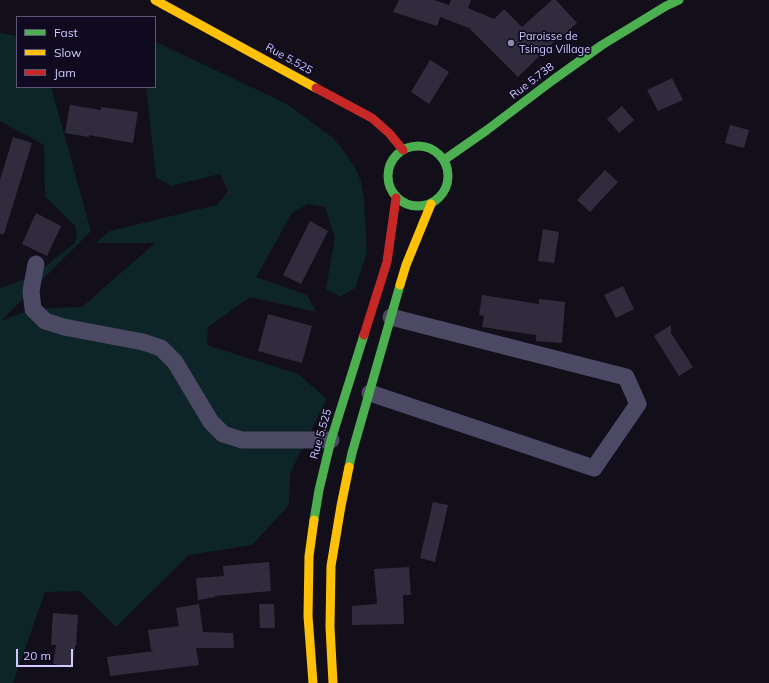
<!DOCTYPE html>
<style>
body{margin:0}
#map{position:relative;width:769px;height:683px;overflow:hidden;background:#120f1b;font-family:Mulish,sans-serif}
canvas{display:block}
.legend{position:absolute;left:16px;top:16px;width:140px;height:72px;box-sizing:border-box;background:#0f0a20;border:1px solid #5d5679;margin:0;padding:5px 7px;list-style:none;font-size:12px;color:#d2c9ff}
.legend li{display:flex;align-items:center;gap:8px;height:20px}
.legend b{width:20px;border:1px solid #5d5679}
.scale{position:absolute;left:16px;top:649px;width:57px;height:18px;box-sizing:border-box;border:2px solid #d2c9ff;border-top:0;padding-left:5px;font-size:12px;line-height:14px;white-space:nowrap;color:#d2c9ff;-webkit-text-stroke:3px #0f0a20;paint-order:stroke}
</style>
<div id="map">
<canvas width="769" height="683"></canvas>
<ul class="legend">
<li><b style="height:5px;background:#4caf50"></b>Fast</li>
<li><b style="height:5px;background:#ffc107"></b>Slow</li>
<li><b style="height:5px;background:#c62828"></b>Jam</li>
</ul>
<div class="scale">20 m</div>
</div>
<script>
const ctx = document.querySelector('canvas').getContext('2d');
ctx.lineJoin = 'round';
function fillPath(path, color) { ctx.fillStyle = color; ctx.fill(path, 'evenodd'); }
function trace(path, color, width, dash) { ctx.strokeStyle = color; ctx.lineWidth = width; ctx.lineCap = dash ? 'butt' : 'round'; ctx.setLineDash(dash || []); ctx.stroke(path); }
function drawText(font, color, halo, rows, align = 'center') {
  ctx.font = font + ' Mulish,sans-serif'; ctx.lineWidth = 3.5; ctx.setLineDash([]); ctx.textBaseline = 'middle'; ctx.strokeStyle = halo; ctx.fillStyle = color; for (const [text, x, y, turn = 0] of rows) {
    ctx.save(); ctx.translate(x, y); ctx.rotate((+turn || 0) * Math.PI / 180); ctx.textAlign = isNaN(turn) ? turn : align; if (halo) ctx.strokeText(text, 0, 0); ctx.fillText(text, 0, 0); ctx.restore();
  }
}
fillPath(new Path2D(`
 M0,33l17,3v51h34l40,144 -90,90 32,-12 49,-2 73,-64h-59l14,-12 107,-26 11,-14 -8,-17 -49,12 -15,-9 -10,-90h9v-42l1,-3 131,62 46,34 11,13 10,15 7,15 3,18 3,54 -12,35 -15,9 -14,-8 9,-52 -10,-30 -17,-3 -16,9 -36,64 51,18 9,17 -66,-15 -42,30 -1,18 91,29 29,25 -37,74 -1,32 -37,40 -63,10 -73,72 -36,-36 -35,1 -32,91h-13v-395l33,-12 42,-33 2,-9 -2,-8 -30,-30 -1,-51 -44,-24z`), '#0d2528');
fillPath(new Path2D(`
 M399,0h35l15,5 2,-5h20l-3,8 26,11 10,-10 18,18 30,-27h4l21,23 -18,16 -1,-1 -40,39 -49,-49 -29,-11 -3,9 -44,-14z
 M430,60l19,12 -20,32 -18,-12z
 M672,78l11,22 -25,11 -11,-21z
 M70,105l31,5v-3l37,5 -5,31 -44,-8v2l-24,-4z
 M622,106l12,14 -15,13 -12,-14z
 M730,125l19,5 -5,18 -19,-5z
 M13,137l19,6 -28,91h-4v-54z
 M605,170l13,12 -28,30 -13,-12z
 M36,213l25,13 -14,30 -25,-12z
 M310,221l18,10 -27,53 -18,-9z
 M543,229l16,3 -5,31 -16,-2z
 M623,286l11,23 -18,9 -12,-23z
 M482,295l57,9v-5l26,3 -3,41 -26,-2v-6l-54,-8 2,-11 -5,-1z
 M268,314l44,12 -10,37 -44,-12z
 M671,325v8l22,34 -14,9 -25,-40z
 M433,502l15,3 -13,57 -15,-4z
 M269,562l2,29 -56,5v1l-17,3 -2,-22 28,-2 -1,-10z
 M409,567l2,28h-8l1,29 -52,1v-19l25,-2 -3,-35z
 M199,604l4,28 30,1 1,15h-38l3,17 -89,11 -3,-19 47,-6 -3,-1 -3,-20 31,-4 -3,-18z
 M259,604h15l1,24h-15z
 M53,613l25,2 -2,31h-1l-3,21 -19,-3 3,-19h-5z`), '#302c3e');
trace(new Path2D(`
 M36,264l-5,27 2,18 12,12 19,6 79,15 18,6 14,14 36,60 12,12 19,6h89
 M370,393l224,75 44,-64 -12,-27 -235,-60`), '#4c4964', 17);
trace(new Path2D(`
 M388 176a30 30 0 1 1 60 0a30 30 0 1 1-60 0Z
 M444,160l43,-30 66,-50 49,-35 64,-39 13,-6
 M349,467l3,-14 48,-168
 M314,520l5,-30 12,-50 33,-105`), '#4caf50', 9);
trace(new Path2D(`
 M155,0l161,88
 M400,285l6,-20 25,-61
 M313,683l-5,-67 1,-60 5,-36
 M333,683l-3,-56 1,-61 10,-60 8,-39`), '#ffc107', 9);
trace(new Path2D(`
 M316,88l56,30 17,15 14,17
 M364,335l23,-73 9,-64`), '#c62828', 9);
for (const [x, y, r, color] of [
 [511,43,4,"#8f88af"]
]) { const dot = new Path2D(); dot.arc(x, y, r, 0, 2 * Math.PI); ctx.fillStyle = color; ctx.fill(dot); trace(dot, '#0f0a20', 1.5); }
drawText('11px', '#d2c9ff', '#0f0a20', [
 ["Paroisse de",519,37],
 ["Tsinga Village",519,50]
], 'left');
drawText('11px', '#d2c9ff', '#0f0a20', [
 ["Rue 5.525",289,59,29],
 ["Rue 5.738",532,81,-37],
 ["Rue 5.525",321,434,-74]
]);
</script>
